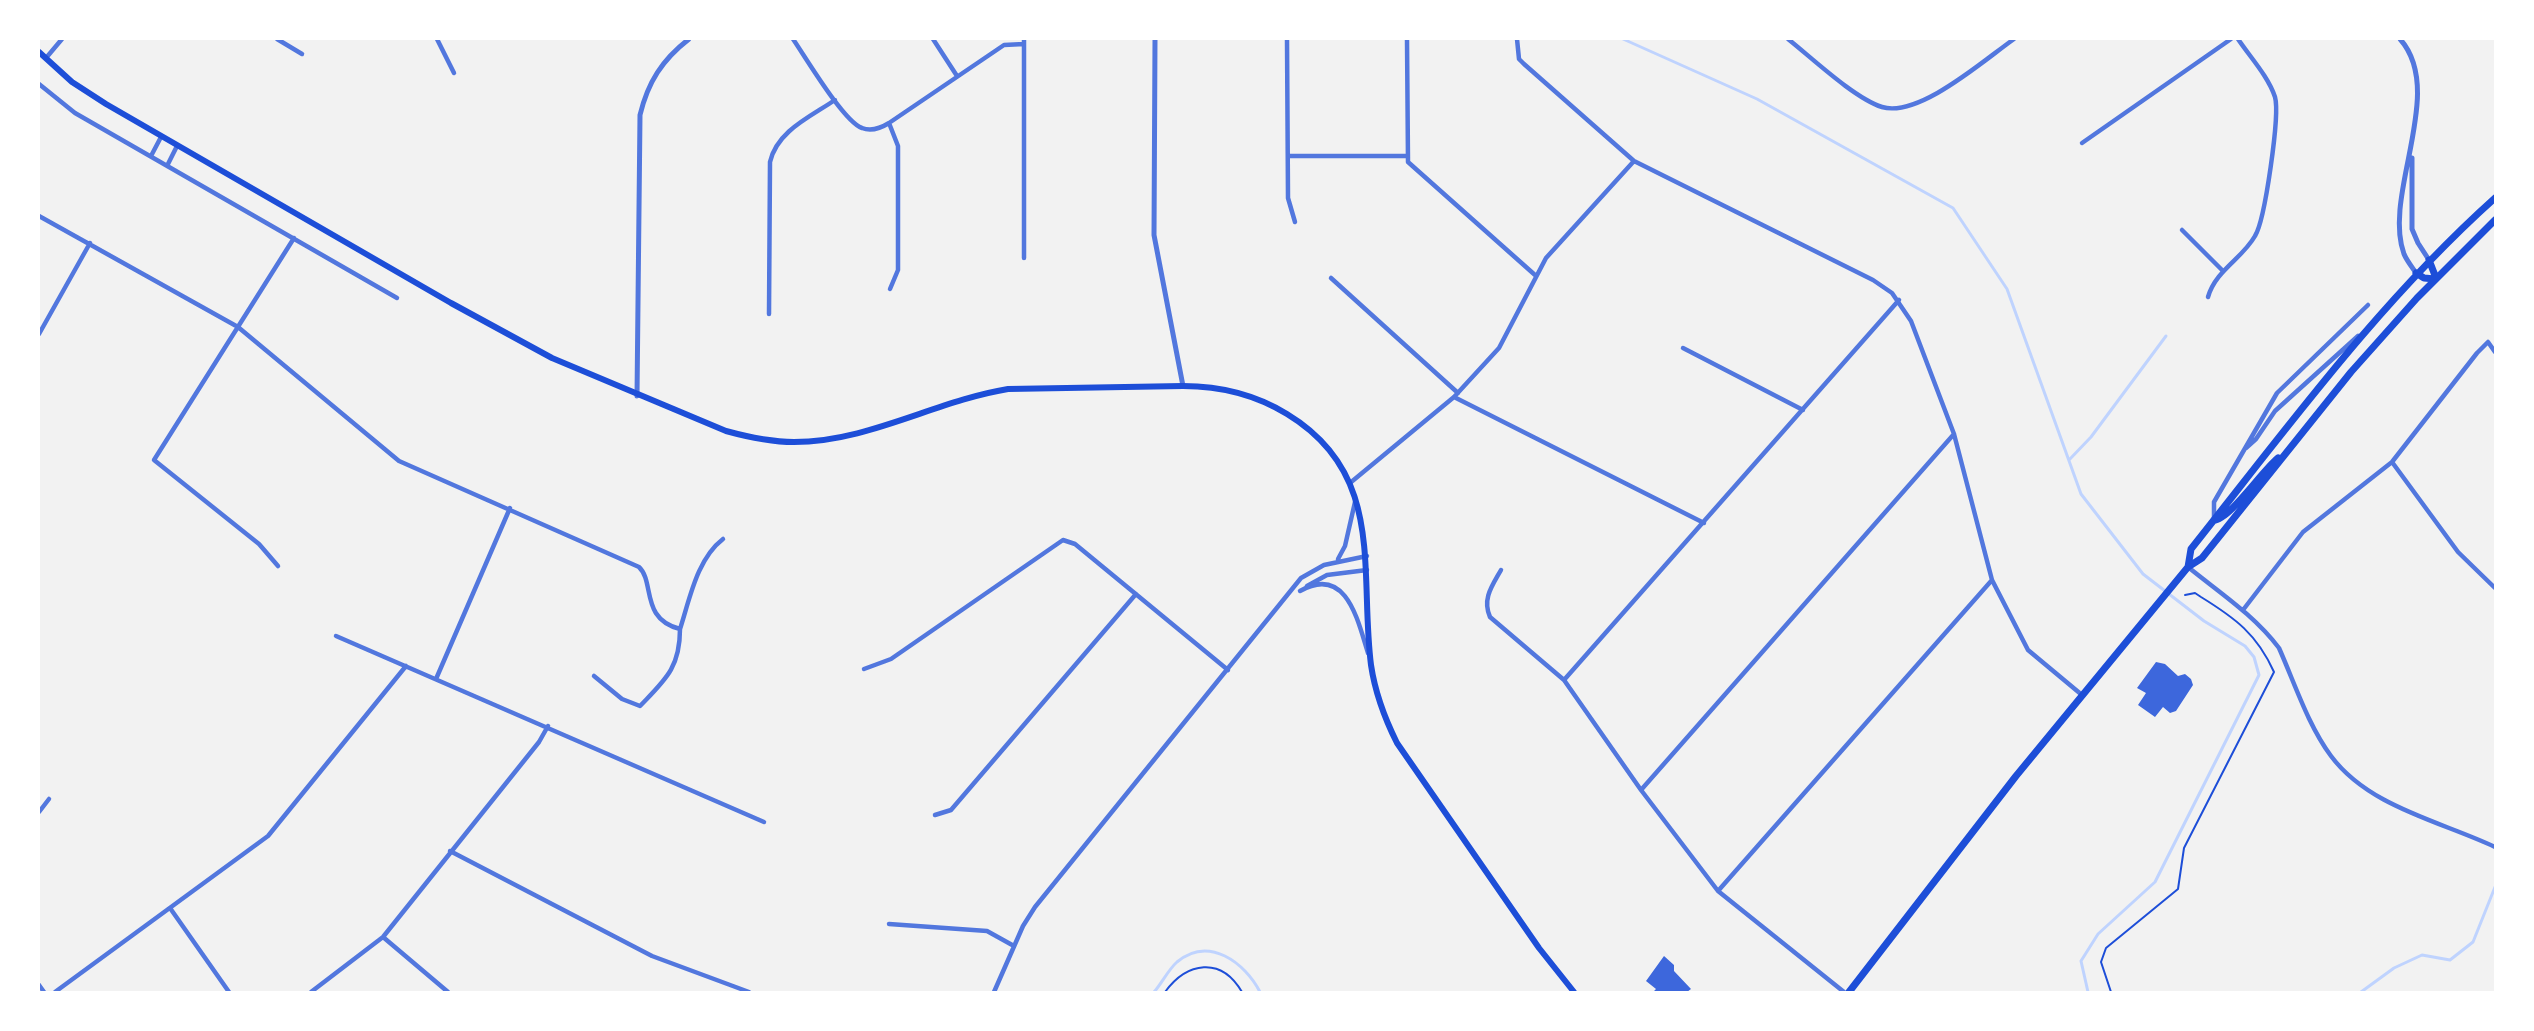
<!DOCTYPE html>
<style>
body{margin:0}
#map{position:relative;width:2534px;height:1031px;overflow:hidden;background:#f2f2f2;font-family:"Zilla Slab",serif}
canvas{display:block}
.frame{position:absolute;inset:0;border:40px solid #fff;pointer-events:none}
</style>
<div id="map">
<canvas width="2534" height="1031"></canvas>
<div class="frame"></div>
</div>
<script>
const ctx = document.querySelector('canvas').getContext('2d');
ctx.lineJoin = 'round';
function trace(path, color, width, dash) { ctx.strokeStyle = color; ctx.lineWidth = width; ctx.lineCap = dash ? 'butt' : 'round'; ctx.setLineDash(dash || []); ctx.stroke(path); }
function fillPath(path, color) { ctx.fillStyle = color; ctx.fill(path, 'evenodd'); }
trace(new Path2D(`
 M1623,39l134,60 196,109 54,81 74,205 62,80 61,47 41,25 9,11 5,18 -104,207 -57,52 -17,27 7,31
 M2069,460l22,-23 75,-101
 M1154,992c8,-9 14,-22 23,-30 32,-27 68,1 83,30
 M2361,992l33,-24 28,-13 28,5 23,-18 22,-55`), '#bfd3fe', 3);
fillPath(new Path2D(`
 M2156,662l9,2 13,12 7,-2 6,5 2,6 -17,26 -6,2 -7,-6 -8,10 -17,-12 8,-12 -9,-5z
 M1664,956l10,9v6l17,18 -4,3h-34l3,-3 -10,-8z`), '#3d67dc');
trace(new Path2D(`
 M1165,992c22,-30 56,-36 77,0
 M2111,992l-10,-30 5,-14 72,-59 6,-41 90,-176c-17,-38 -39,-54 -73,-75l-6,-4 -10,2`), '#1d4ed8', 2);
trace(new Path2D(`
 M277,39l25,15
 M437,39l17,34
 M793,39c13,19 51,83 69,89 10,4 19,0 27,-5l115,-78 20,-1
 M933,39l24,37
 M1024,39v219
 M1287,39l1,159 7,24
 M1407,39l1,123 127,113
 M1517,39l2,20 5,5 110,97 239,119 19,13 19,28 43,113 38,146 36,70 54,45
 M1788,39c24,19 66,59 94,68 37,11 102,-47 132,-68
 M46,58l16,-19
 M39,84l36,29 322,185
 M889,123l9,23v124l-8,19
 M2082,143l149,-104
 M151,156l10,-19
 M1288,156h119
 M167,166l10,-20
 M39,216l199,111 161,134 240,106c16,15 1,52 41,62 0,39 -15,51 -40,77l-18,-7 -28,-23
 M2182,230l41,41
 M1331,278l127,115
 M2208,297c8,-27 34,-38 47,-61 10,-16 25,-121 20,-139 -7,-21 -25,-40 -37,-58
 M769,314l1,-152c7,-31 40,-45 65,-62
 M39,334l51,-91
 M1683,348l120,62
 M1454,397l250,126
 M2246,448l10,-9 19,-28 83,-75
 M2392,462l66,90 37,36
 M1350,483l104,-86 45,-49 47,-90 88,-97
 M2214,519v-17l63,-109 91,-88
 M1338,559l7,-13 10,-44
 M278,566l-19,-22 -105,-84 140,-222
 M2188,567c32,26 66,48 91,81 16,36 29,77 52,108 38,51 109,65 164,91
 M1501,570c-9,16 -19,29 -11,47l74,63 77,110 77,101 126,101
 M1307,586l20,-11 40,-5
 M1300,591c47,-27 58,31 68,62
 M2243,610l60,-78 89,-70 85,-109 11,-11 7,10
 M680,629c10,-31 17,-70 43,-90
 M336,636l428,186
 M864,669l27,-10 172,-119 12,4 153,126
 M436,679l74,-171
 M1564,680l335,-380
 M1641,790l313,-356
 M39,812l10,-13
 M935,815l16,-5 185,-216
 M450,851l202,105 97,36
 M1718,891l274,-311
 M170,908l59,84
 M889,924l98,7 27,15
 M383,937l65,55
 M39,985l5,7
 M55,992l213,-156 138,-170
 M311,992l72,-55 156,-195 9,-16
 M994,992l29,-66 12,-19 266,-329 23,-13 43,-9`), '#5277de', 4.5);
trace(new Path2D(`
 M1155,39l-1,196 29,151
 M2400,39c47,53 -18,155 4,215 3,7 8,13 12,19
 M2412,158v71l6,14 11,17
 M637,396l3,-281c8,-33 22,-55 49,-76`), '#5277de', 5);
trace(new Path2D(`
 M39,52l33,30 34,22 345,199 101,55 174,73c22,6 45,11 68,11 74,0 141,-41 214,-53l175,-3c37,0 73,9 104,28 99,60 72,156 84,251 4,27 14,54 26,78l142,205 35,44`), '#1d4ed8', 6);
trace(new Path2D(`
 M2429,260l7,18
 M2416,273l8,5 11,1
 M2214,520c15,0 48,-49 64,-62
 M2188,567l3,-18c97,-122 188,-247 304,-351
 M1849,992l167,-216 172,-209 14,-9 149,-186 66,-74 78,-78`), '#1d4ed8', 7);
</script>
